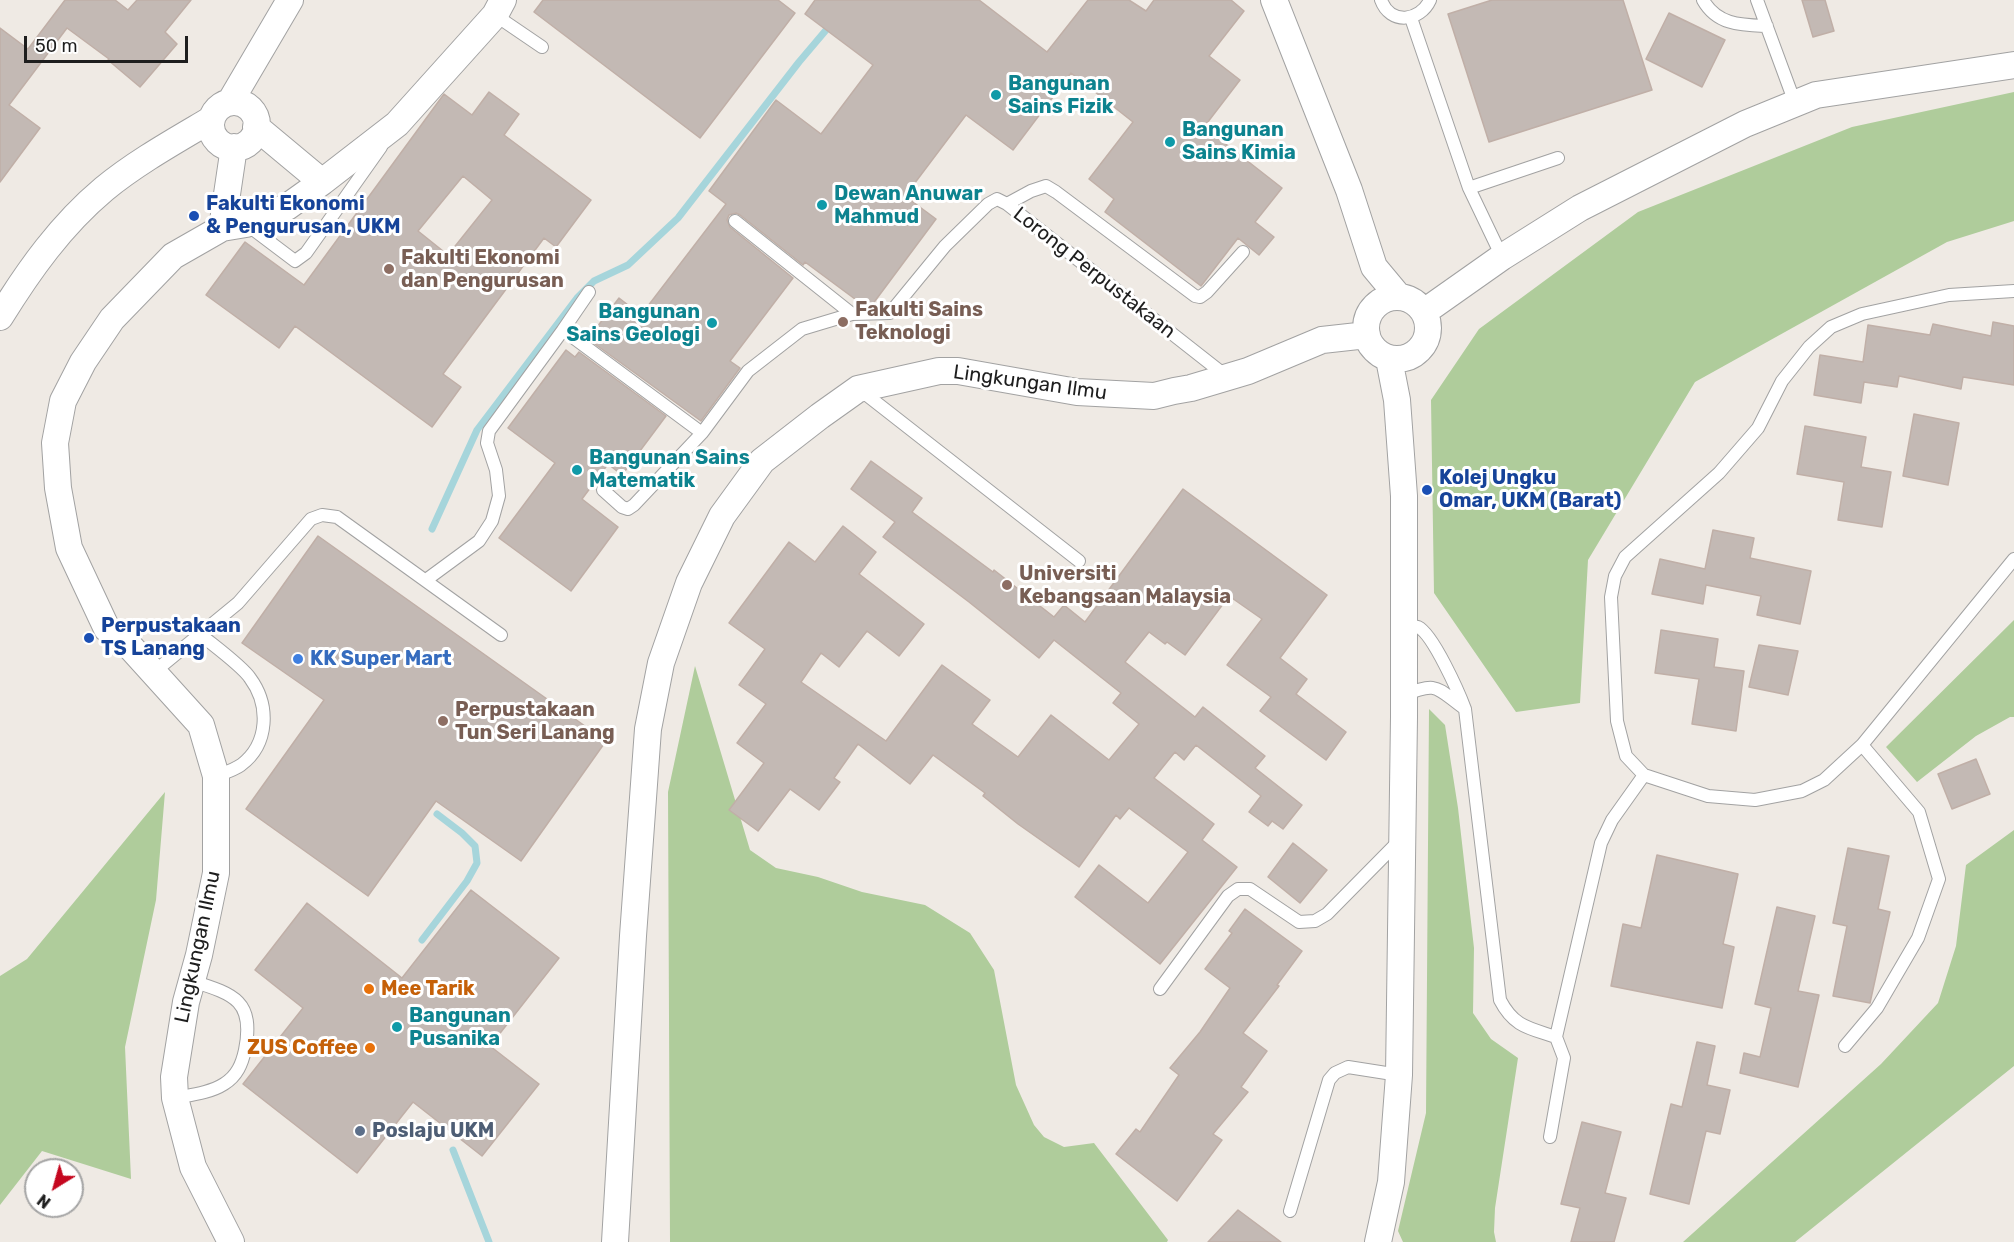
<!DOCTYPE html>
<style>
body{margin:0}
#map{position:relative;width:2014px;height:1242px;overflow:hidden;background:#efeae4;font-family:Rubik,sans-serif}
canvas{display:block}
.north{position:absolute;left:24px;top:1158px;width:60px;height:60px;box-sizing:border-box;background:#fff;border:2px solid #a5a5a5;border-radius:50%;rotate:217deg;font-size:16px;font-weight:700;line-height:24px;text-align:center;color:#1e1e1e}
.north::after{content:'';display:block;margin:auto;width:21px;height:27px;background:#c5071f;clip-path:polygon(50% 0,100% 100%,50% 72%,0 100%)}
.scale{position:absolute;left:24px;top:36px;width:164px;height:27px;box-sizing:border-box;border:3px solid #1e1e1e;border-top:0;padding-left:8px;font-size:18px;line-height:21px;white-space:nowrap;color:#1e1e1e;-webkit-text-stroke:4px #fff;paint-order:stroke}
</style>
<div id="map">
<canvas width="2014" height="1242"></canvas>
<div class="north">N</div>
<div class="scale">50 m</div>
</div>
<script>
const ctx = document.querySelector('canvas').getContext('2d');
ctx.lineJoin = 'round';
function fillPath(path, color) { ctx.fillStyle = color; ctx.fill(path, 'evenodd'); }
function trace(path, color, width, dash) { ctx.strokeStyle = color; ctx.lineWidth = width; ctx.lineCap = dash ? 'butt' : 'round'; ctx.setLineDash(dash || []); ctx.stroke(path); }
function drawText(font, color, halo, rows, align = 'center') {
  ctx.font = font + ' Rubik,sans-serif'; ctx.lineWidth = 6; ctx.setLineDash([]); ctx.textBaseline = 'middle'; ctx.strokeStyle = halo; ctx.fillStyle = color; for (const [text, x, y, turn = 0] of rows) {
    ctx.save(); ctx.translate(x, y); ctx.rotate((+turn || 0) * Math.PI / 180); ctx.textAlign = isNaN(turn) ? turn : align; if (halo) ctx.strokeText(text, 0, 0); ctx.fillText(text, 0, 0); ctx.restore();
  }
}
fillPath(new Path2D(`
 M2014,92v129l-67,21 -252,140 -107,178 -8,143 -64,9 -82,-119 -3,-193 48,-71 159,-117 214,-85z
 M2014,620v97h-4l-34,19 -59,46 -31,-35z
 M695,666l55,184 26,18 42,9 44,15 63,13 45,28 24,37 22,115 18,40 10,12 20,10 30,-4 74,97 -1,2h-497l-2,-450z
 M1429,709l16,16 13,83 16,140 -1,65 18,26 27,19 -23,150 -1,24 2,10h-93l-5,-11 28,-118z
 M165,792l-9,108 -31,147 6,132 -89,-28 -42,54v-229l27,-17z
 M2014,830v236l-219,176h-112l198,-178 57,-61 18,-57 10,-81z`), '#afcc9b');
trace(new Path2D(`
 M432,529l45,-99 100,-132 17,-17 34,-16 50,-47 121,-156 33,-39
 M422,940l45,-59 10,-18 -2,-17 -13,-13 -25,-19
 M453,1150l36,92`), '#a6d5db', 7);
const building = new Path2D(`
 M65,0h50l13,10 9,-10h54l-26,32 12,12 -37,43 -32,-27 1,-1 -42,-31 -58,77 31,23 -40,54v-154l28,21z
 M543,0h235l17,13 -95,125 -166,-126z
 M815,0h164l68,52 41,-52h41l17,11 8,-11h77l13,11 -35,45 31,24 -36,47 78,61 -27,34 19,15 -15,18 -21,-17 -37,48 -96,-74 9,-13 -25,-20 44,-57 -62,-49 -58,77 -47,-35 -61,81 31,23 -64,86h-9l-58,-43 -2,3 -63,-50 -4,-2 -7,2 -2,5 3,7 63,51 -63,83 10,7 -39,53 -113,-82 31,-41 22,17 85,-111 -17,-13 67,-91 45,34 52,-69 -68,-51z
 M1492,0h131l29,90 -163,52 -41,-128z
 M1802,0h23l9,31 -21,6z
 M1669,13l56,27 -23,47 -56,-28z
 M489,92l30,22 -15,21 87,65 -35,47 -12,-9 -101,136 18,13 -29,40 -137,-101 -16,22 -73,-53 39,-53 59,43 140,-191 28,21zM463,176l29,24 -44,55 -30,-24z
 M1993,322l21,4v59l-51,-8 -2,12 -62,-13 -2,11 -33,-5 -3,21 -47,-8 6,-40 43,7 5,-37 62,10 3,-11 58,12z
 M566,350l9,7 4,-5 87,64 -44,59 -14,-11 -26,35 36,28 -47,64 -72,-53 56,-75 -47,-35z
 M1914,414l45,9 -11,62 -45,-9z
 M1805,426l61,11 -5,30 30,5 -9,55 -44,-7 6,-38 -47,-8z
 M871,461l51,37 -10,14 81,60 1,-2 60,47 10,-12 21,17 98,-133 144,106 -47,63 27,21 -11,15 50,38 -20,28 -66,-49 11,-14 -44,-32 35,-46 -33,-23 -44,59 -18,-13 -2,2 -16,-12 -24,30 70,55 8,-10 62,49 -10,12 47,37 -19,24 -11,-8 -4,5 -19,-14 12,-16 -65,-51 -12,15 -9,-8 -21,26 60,46 -12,16 35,27 -77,97 -85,-67 24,-32 49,38 40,-51 -59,-44 -9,11 -4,-4 -37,52 -61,-43 -35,-28 2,-3 -52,-38 -23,29 -52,-40 -24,34 6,4 -21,28 -29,-21 -32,42 -29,-21 35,-47 -27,-20 29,-39 -27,-19 26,-36 -36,-26 60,-81 26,20 28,-36 33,26 -17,22 65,50 -25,32 -32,-25 -28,36 -18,-14 -20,29 85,59 56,-76 48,35 -18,24 46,33 33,-42 58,45 30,-36 -26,-21 8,-10 -67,-53 -15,18 -70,-56 -86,-65 12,-15 -44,-33z
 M1713,530l41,8 -4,20 61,13 -11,53 -43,-9 4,-19 -55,-11 -3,19 -51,-10 8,-35 45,10z
 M318,536l288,205 -85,120 -85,-60 -68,95 -122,-87 78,-109 -82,-57z
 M1661,630l57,9 -4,28 30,4 -8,60 -44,-7 7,-45 -44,-6z
 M1759,645l39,6 -10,44 -39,-8z
 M1976,759l14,35 -38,15 -14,-35z
 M1293,843l34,27 -27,33 -32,-26z
 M1848,848l41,8 -11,53 12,3 -20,91 -37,-7 14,-70 -14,-3z
 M1657,855l81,19 -15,70 11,3 -12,61 -111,-22 12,-62 18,4z
 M471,890l88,68 -69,88 49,38 -57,72 -69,-54 -56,71 -114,-89 60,-76 -48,-38 52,-67 95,75z
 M1777,907l38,9 -17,75 21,4 -21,92 -58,-14 4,-20 16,4 11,-49 -16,-4z
 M1245,909l57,42 -25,34 2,1 -36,47 24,18 -26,36 7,5 -35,42 9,6 -45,61 -61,-47 20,-25 4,3 39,-57 -9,-7 30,-36 30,-44 -25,-19 27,-36 -3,-2z
 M1697,1042l18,4 -8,39 23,5 -10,44 -14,-3 -17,73 -39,-10 21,-90 11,3z
 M1582,1122l39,10 -16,61 21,5 -12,44h-43l9,-34 -19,-4z
 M1238,1210l43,32h-73z`);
fillPath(building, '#c3b9b4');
trace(building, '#c0afa7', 1.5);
const service = new Path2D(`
 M1381,0c9,25 39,22 49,0
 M1703,0c14,25 38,25 64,26
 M1757,0l38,103
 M495,15l47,32
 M1411,18l58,170 33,69
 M1469,188l89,-30
 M1007,204l24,-13 15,-5 10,6 139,104 5,1 7,-5 36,-40
 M735,221l117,93
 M246,224l49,37 11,-8 75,-106
 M2014,291l-65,4 -87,19 -31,13 -22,20 -27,34 -24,47 -39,45 -94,84 -10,19 -4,21 6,124 9,35 18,19 64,21 47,4 47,-9 22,-11 38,-35 152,-186
 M563,330l26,-38
 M859,389l220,172
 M603,490l19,17 6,2 6,-4 68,-72 46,-62 54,-42 50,-15 38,-1 55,-67 43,-42 9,-5 10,5 219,172
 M426,580l53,-39 13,-20 7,-25 -3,-26 -9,-27 2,-12 74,-101 139,103
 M1404,625c5,0 10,1 14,2 15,7 41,66 47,82l35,291c14,27 29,28 56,37
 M201,635c12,10 41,31 49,43 20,27 19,66 -9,87 -7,5 -17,8 -25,11
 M154,672l84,-69 73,-84 11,-4 15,2 164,118
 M1404,695c34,-14 32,-7 60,13
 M1160,989l68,-93 10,-7h12l49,33 16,-1 12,-7 72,-73
 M1845,1046l32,-38 41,-70 21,-59 -20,-67 -57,-67
 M175,1098c15,-3 35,-5 49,-14 13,-8 18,-20 21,-34 10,-50 -12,-56 -53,-69
 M1550,1137l14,-79 -8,-21 45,-194 11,-23 32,-45
 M1290,1211l39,-131 6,-7 13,-6 51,8`);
const minor = new Path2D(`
 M1274,0l75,190 25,77 25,30
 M230,102l60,-102
 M211 125a23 23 0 1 1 46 0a23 23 0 1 1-46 0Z
 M256,127l66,55
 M222,228l12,-81
 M1366 328a31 31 0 1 1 62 0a31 31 0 1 1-62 0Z
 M1424,312l78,-55 78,-49 165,-84 71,-29 198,-30
 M0,317c29,-47 61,-92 104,-128 33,-27 71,-48 108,-70
 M231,1242l-38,-75 -18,-69 -1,-21 12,-75 13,-47 17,-82v-97l-15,-51 -76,-84 -18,-12 -38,-81 -11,-60 -3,-45 8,-42 20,-39 29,-43 61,-63 49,-28 24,-4 41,-17 35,-25 75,-58 98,-109 8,-15
 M615,1242l18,-306 15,-207 13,-66 28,-80 33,-67 40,-55 58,-45 38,-27 81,-18h19l119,21 77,4 20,-5 17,-3 57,-17 74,-31 45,-5
 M1378,1242l13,-60 8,-107 5,-358v-221l-7,-96 -8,-41`);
trace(service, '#a2a2a2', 14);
trace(minor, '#a2a2a2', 28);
trace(service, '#fff', 12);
trace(minor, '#fff', 26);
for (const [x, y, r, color] of [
 [996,95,6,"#0f9aa8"],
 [1170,142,6,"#0f9aa8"],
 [822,205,6,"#0f9aa8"],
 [194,216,6,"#1a4fb4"],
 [389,269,6,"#8d6e63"],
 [843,322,6,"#8d6e63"],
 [712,323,6,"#0f9aa8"],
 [577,470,6,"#0f9aa8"],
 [1427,490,6,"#1a4fb4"],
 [1007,585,6,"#8d6e63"],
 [89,638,6,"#1a4fb4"],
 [298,659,6,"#3f7fe0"],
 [443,721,6,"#8d6e63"],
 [369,989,6,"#e8710a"],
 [397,1027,6,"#0f9aa8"],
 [370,1048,6,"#e8710a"],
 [360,1131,6,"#5c6f8a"]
]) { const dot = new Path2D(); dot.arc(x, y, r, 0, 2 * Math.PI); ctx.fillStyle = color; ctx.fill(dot); trace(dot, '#fff', 2); }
drawText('bold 20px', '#0d838f', '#fff', [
 ["Bangunan",1008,84],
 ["Sains Fizik",1008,107],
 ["Bangunan",1182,130],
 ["Sains Kimia",1182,153],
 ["Dewan Anuwar",834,194],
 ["Mahmud",834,217],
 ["Bangunan",700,312,"right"],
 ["Sains Geologi",700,335,"right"],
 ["Bangunan Sains",589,458],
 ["Matematik",589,481],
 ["Bangunan",409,1016],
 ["Pusanika",409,1039]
], 'left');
drawText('bold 20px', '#164399', '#fff', [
 ["Fakulti Ekonomi",206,204],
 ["& Pengurusan, UKM",206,227],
 ["Kolej Ungku",1439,478],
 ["Omar, UKM (Barat)",1439,501],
 ["Perpustakaan",101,626],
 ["TS Lanang",101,649]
], 'left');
drawText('bold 20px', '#785e54', '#fff', [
 ["Fakulti Ekonomi",401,258],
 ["dan Pengurusan",401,281],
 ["Fakulti Sains",855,310],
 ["Teknologi",855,333],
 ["Universiti",1019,574],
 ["Kebangsaan Malaysia",1019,597],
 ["Perpustakaan",455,710],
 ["Tun Seri Lanang",455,733]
], 'left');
drawText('20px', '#1e1e1e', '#fff', [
 ["Lorong Perpustakaan",1094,273,38],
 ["Lingkungan Ilmu",1030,383,8],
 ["Lingkungan Ilmu",198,947,-78]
]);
drawText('bold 20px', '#366cbe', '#fff', [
 ["KK Super Mart",310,659]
], 'left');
drawText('bold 20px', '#c56008', '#fff', [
 ["Mee Tarik",381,989],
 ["ZUS Coffee",358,1048,"right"]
], 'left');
drawText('bold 20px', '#4e5e75', '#fff', [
 ["Poslaju UKM",372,1131]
], 'left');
</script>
